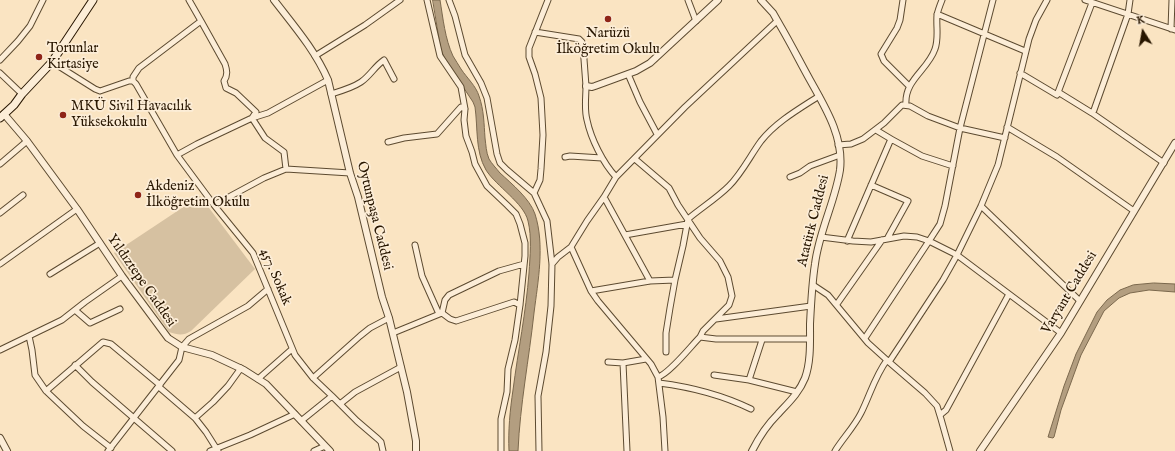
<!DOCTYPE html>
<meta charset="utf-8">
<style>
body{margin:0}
#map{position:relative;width:1175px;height:451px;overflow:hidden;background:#fae4c2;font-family:"IM FELL English",serif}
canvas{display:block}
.north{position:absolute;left:1123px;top:12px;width:40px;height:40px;-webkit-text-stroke:3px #fcedd7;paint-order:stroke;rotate:349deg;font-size:11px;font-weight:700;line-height:16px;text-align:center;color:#281600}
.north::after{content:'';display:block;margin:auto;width:14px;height:18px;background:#281600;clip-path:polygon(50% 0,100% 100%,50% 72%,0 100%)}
</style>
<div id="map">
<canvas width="1175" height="451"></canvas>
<div class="north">K</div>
</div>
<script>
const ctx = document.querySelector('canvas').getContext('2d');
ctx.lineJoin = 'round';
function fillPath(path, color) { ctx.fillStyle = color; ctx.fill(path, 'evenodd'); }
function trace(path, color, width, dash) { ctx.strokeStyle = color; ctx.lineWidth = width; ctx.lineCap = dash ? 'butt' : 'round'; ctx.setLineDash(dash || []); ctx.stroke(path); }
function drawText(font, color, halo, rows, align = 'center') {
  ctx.font = font + ' "IM FELL English",serif'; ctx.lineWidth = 3.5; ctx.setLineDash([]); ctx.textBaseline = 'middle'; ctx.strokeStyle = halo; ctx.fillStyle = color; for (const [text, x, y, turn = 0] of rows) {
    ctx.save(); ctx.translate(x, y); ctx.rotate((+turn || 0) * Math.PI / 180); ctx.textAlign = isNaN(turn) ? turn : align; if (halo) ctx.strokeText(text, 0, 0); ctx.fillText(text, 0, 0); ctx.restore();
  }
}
fillPath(new Path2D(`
 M200,196l55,73 -64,62c-8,5 -13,4 -22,1l-55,-79z`), '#d6c1a1');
const water = new Path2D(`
 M433,0h7c3,18 5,39 13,56 3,4 5,9 8,13 6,9 15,17 18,27 5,14 5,28 6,42 1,7 1,14 4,21 3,5 7,9 11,14 12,11 30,26 35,41 10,31 3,67 -1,99 -5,46 -14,92 -16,138h-9c-1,-20 1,-41 4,-61 5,-39 13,-78 16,-117 1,-17 3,-36 -1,-52 -4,-18 -32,-35 -42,-51 -11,-19 -8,-42 -11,-63l-2,-5 -27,-41 -5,-11z
 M1154,283l21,1v8l-26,-2 -19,3 -11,5 -15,13 -23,44 -20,55 -7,27 -1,1 -5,-1 16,-51 12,-32 21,-42 10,-12 13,-10 13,-5z`);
fillPath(water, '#b39e80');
trace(water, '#7b684d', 1);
const minor = new Path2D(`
 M427,0l13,56 21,31 4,22 -1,11 2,16 6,16 3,12 12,22 20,19 9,9 4,10 5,19v13l-5,49 -5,35 -7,29 -1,23 -6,27v32
 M449,0l6,16 10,39 16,28 6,15 10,56 3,9 7,7 27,23 13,28 5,43 -1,42 -5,46 -8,44 1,55
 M688,0l8,21
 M903,0l-3,20 -3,8 -16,26 3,7 25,25
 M1085,0l90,30
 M937,14l88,37
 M201,21l24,43c2,6 3,11 -1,17l2,7 10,5 20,19 -4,6 13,20 19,14 2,17
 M1171,29l1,-29
 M535,32l44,7 3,3 1,4c1,14 2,27 3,40 0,12 -2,23 1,34 4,19 16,43 29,57
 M315,56l50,-31 35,-25
 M0,60l18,-19 12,-15 13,-26
 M52,62l43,27 5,2 29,-10h4l3,3 41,71 37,50 39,48 42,102 18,23 19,18 25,25 21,18 3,3 2,9
 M0,73l22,21
 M1020,73l37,22 35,-92
 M628,74l12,28 17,32
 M133,81v-4l6,-9 58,-44 4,-3 -12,-21
 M1058,92l34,21 72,50
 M331,94c10,-3 21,-6 30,-12 9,-6 14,-16 23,-22l10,19
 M906,105c-2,-25 22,-35 29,-56 4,-11 1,-23 2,-34 1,-5 3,-10 5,-15
 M1092,113l2,-3 34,-96 2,-14
 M1007,127l50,30 77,54
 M876,130l15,9 31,17 31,10
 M388,142l16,-4 33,-4 24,-27 4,2
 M838,145l13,-1 12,-5 21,-16 18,-18 8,1 18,10 32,12 45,10
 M177,155l20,-11 55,-26 16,-5 60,-33
 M565,157l5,-1 32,2
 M635,159l34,29 9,17 22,33 20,23 8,16 4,19 -3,9 -26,26 -3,6c-9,9 -31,37 -42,40
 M0,164l27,-23
 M790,177l10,-4 10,-7 30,-11
 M871,185l37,16 -21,38
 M534,193l6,-13 1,-11 2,-34 -2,-37 -6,-24 -6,-17v-9l19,-48
 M604,197l46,84
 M214,205l50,-27 22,-9 64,4
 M981,206l99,95
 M0,213l23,-18
 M625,235l62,-11
 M821,237l32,4 18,1 33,-6 13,1 12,4 28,14 104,78
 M847,241l44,-102
 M415,245l7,31 17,38
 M571,247l20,44 7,10 53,63 7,13 5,40 2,34
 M0,264l77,-55
 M552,264l6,-7 13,-10 16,-26 17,-24 12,-20 69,-70 92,-86
 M50,274l50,-31
 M813,285l15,10 40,48 21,19 36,31 12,13 4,13 9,32
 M591,291l59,-10 25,-1
 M837,304l45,-64
 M75,310l15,13 30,-14
 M442,313l3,-13 4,-5 50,-24 25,-7
 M442,313l8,6 6,2 58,-19 6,3
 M716,319l95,-13
 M393,333l49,-20
 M29,336l3,14 3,25 11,16 37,35 28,22
 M700,337l16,2h94
 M865,338l64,-97 11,-17 5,-18 15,-78 33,-128
 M762,340l-13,40 48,12
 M0,350l62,-30 23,-18 37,-26
 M666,352v-19l4,-25 5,-28 8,-34 5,-27c13,-11 29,-21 41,-33 13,-13 21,-30 32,-45 15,-19 38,-32 58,-45
 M608,362l15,1 23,-4
 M889,362l54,-82 14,-25 24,-49 17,-41 31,-126 7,-19 11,-20
 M623,363l4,88
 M75,365l17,17 80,69
 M714,375l35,5
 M313,378l47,-42 10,-8 19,-10
 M258,379l34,-30
 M659,383c32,4 63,12 92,26
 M159,387l36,31 11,14 12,19
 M46,391l57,-49 8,2 49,41
 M340,404l15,-12 46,-25
 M940,415l6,-5 63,-116
 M195,418l18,-16 15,-16 13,-18
 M301,421l31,-25
 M108,451l71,-91 3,-13 7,-8 59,-33 20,-17
 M210,451l40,-16 45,-21
 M314,451l11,-5
 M835,451c8,-13 19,-24 26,-38 9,-18 14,-37 26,-53`);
const tertiary = new Path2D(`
 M274,0c20,26 41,50 54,80l22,93 8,24 24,100 7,21 18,74 9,49v10
 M586,86l6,1 3,-1 41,-15 14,-8 68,-63
 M4,114l23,27 50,68 45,67 46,62 14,9 30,8 32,15 22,14 64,67
 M0,438l7,13
 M752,451c7,-14 15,-26 26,-37 10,-11 21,-21 27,-36 6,-16 5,-37 5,-54 1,-20 2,-41 5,-60 4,-33 20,-62 25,-94 4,-33 -15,-63 -30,-90 -10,-18 -19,-36 -29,-53l-8,-14 -12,-13
 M980,451l81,-118 114,-190`);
const secondary = new Path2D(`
 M0,118l14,-13 8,-11 30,-32 41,-62`);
trace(minor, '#5c4a30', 7);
trace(tertiary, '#5c4a30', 8);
trace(secondary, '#281600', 9);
trace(minor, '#fcedd7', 5);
trace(tertiary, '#fcedd7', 6);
trace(secondary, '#fcedd7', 7);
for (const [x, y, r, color] of [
 [608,19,4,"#8f2418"],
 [39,57,4,"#8f2418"],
 [63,115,4,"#8f2418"],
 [138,195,4,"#8f2418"]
]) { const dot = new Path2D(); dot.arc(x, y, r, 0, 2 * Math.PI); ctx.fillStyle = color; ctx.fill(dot); trace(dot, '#fcedd7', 1.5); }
drawText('14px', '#281600', '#fcedd7', [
 ["Narüzü",608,34,"center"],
 ["İlköğretim Okulu",608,50,"center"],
 ["Torunlar",47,49],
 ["Kirtasiye",47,65],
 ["MKÜ Sivil Havacılık",71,107],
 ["Yüksekokulu",71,123],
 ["Akdeniz",146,187],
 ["İlköğretim Okulu",146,203]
], 'left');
drawText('14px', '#281600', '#fcedd7', [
 ["Oytunpaşa Caddesi",374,216,76],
 ["Atatürk Caddesi",814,221,-76],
 ["457. Sokak",275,277,67],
 ["Yıldıztepe Caddesi",141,281,55],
 ["Varyant Caddesi",1070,293,-59]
]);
</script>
